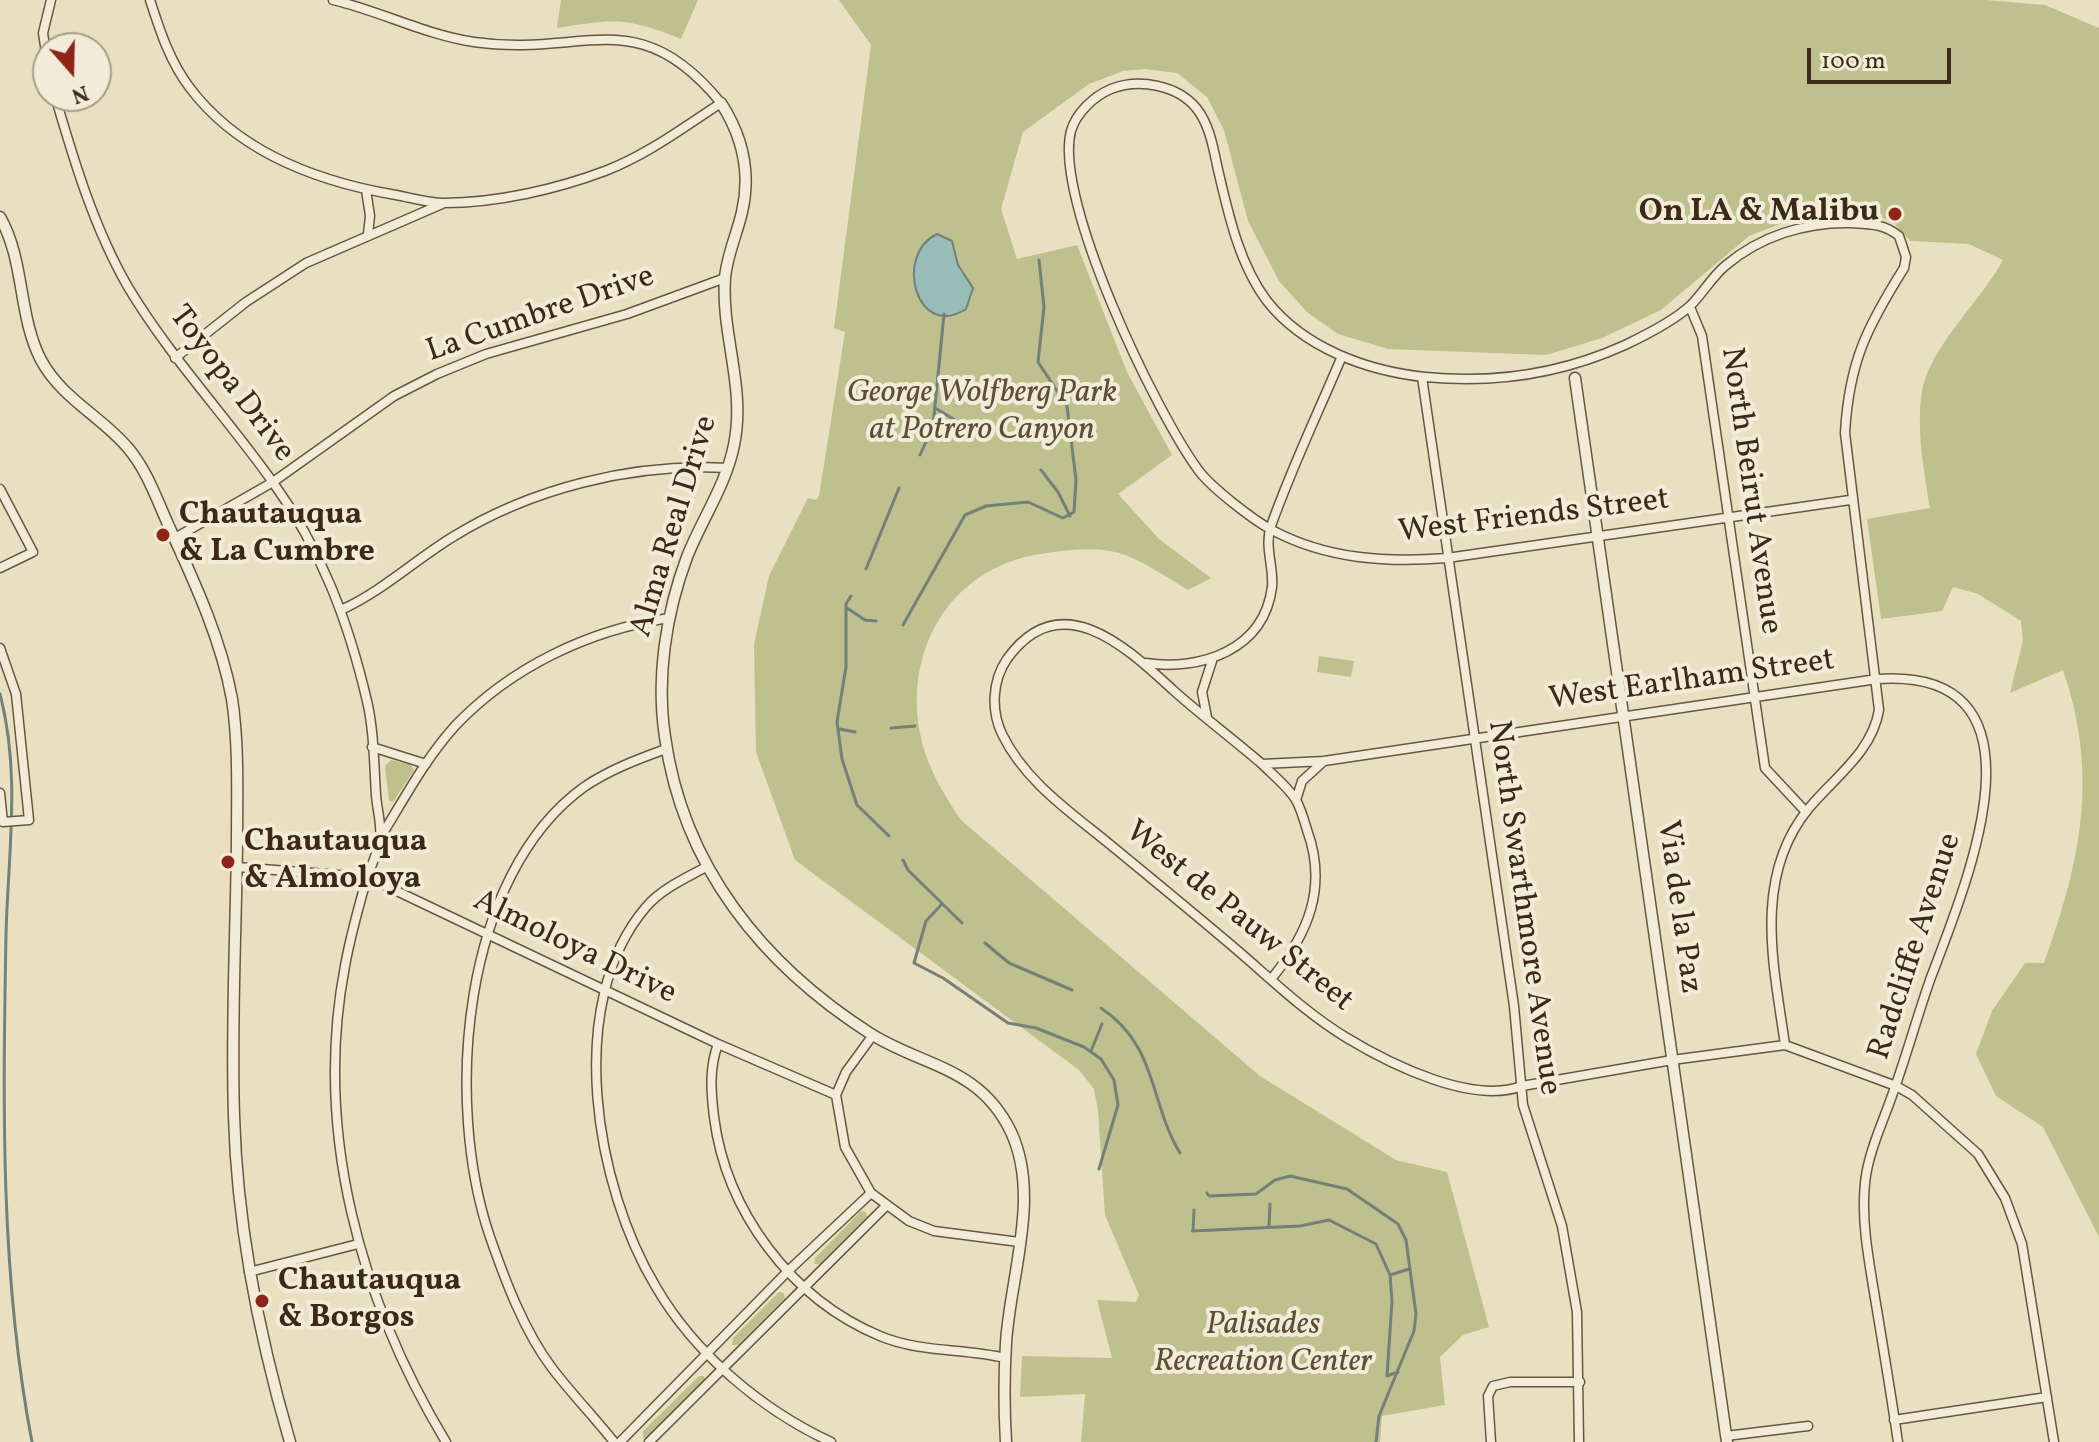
<!DOCTYPE html>
<style>
body{margin:0}
#map{position:relative;width:2099px;height:1442px;overflow:hidden;background:#e9e0c2;font-family:Vollkorn,serif}
canvas{display:block}
.north{position:absolute;left:32px;top:32px;width:80px;height:80px;box-sizing:border-box;background:#f1ebd7;border:2px solid #a99d8a;border-radius:50%;rotate:160deg;font-size:22px;font-weight:700;line-height:32px;text-align:center;color:#3c2917}
.north::after{content:'';display:block;margin:auto;width:28px;height:36px;background:#8f2418;clip-path:polygon(50% 0,100% 100%,50% 72%,0 100%)}
.scale{position:absolute;left:1807px;top:48px;width:144px;height:36px;box-sizing:border-box;border:4px solid #3c2917;border-top:0;padding-left:10px;font-size:24px;line-height:28px;white-space:nowrap;color:#3c2917;-webkit-text-stroke:6px #f1ebd7;paint-order:stroke}
</style>
<div id="map">
<canvas width="2099" height="1442"></canvas>
<div class="north">N</div>
<div class="scale">100 m</div>
</div>
<script>
const ctx = document.querySelector('canvas').getContext('2d');
ctx.lineJoin = 'round';
function fillPath(path, color) { ctx.fillStyle = color; ctx.fill(path, 'evenodd'); }
function trace(path, color, width, dash) { ctx.strokeStyle = color; ctx.lineWidth = width; ctx.lineCap = dash ? 'butt' : 'round'; ctx.setLineDash(dash || []); ctx.stroke(path); }
function drawText(font, color, halo, rows, align = 'center') {
  ctx.font = font + ' Vollkorn,serif'; ctx.lineWidth = 8; ctx.setLineDash([]); ctx.textBaseline = 'middle'; ctx.strokeStyle = halo; ctx.fillStyle = color; for (const [text, x, y, turn = 0] of rows) {
    ctx.save(); ctx.translate(x, y); ctx.rotate((+turn || 0) * Math.PI / 180); ctx.textAlign = isNaN(turn) ? turn : align; if (halo) ctx.strokeText(text, 0, 0); ctx.fillText(text, 0, 0); ctx.restore();
  }
}
fillPath(new Path2D(`
 M561,0h137l-17,39c-56,-22 -65,-20 -124,-11z
 M839,0h1147l59,5 54,23v1209l-56,-110 -47,-31 -20,-42 16,-43 33,-48h19c37,-102 55,-188 19,-293l-53,23 13,-52 -2,-20 -43,-27 -25,-7 -11,24 -61,8 -14,-100 63,-11c-6,-37 -14,-79 -8,-117 8,-45 60,-91 81,-131l-34,-16 -59,-3 -15,-17 -14,-7 -46,-2 -39,3 -47,18 -88,74 -59,28 -56,17 -158,-6 -50,-15 -31,-22 -28,-31 -31,-60 -24,-91 -17,-33 -30,-24 -32,-4 -22,2 -34,13 -66,48 -22,77 16,50 60,-14 50,127 45,83 -54,39 41,45 52,39 -23,12c-22,-13 -44,-29 -69,-37 -25,-7 -54,-3 -79,1 -88,14 -136,93 -120,179 5,30 24,62 41,87l299,256 136,84 51,12 42,155 -26,8 -23,22 5,48 -63,11 -2,26h-299l4,-48 -65,3 2,-41 90,2 -15,-58 39,2 3,-7 -34,-80 -7,-104 -4,-22 -15,-19 -284,-210 -39,-108 -2,-108 15,-68 39,-78 8,2 3,-4 26,-164 -11,-4 37,-283z
 M1319,656l35,5 -3,16 -34,-5z
 M391,760l20,5 3,5 -21,32 -4,-1 -4,-35z
 M861,1211l5,1 1,5 -47,47h-6l1,-6z
 M779,1292l5,1 1,5 -47,47h-6l1,-7z
 M699,1376h5l1,5 -56,56 -6,1v-7z`), '#bec08e');
const water = new Path2D(`
 M937,234l15,7 6,24 15,23 -7,21c-49,32 -73,-54 -29,-75z`);
fillPath(water, '#98bcb8');
trace(water, '#738178', 2);
trace(new Path2D(`
 M935,408l30,18
 M920,455l13,-29 11,-112
 M1041,470l17,22 12,24
 M866,569l33,-81
 M851,596l-5,8v63l-9,55 5,37 15,46 32,31
 M847,608l18,12 11,1
 M903,625l62,-110 21,-9 42,-4 35,16 11,-6 2,-32 -9,-74 -29,-44 6,-55 -5,-47
 M0,694c21,80 8,159 6,241 -3,169 -6,341 26,507
 M891,728l24,-2
 M840,729l15,3
 M903,860l5,10 54,53
 M942,904l-16,17 -12,42 29,15 65,45 28,5 48,19 17,12 13,21 4,25 -19,64
 M985,943l24,20 63,27
 M1101,1008c57,38 48,94 79,145
 M1091,1051l11,-27
 M1207,1193l2,3 47,-2 19,-14 15,-4 57,13 51,35 8,16 10,74 -2,17 -35,85 -3,26
 M1269,1227l1,-23
 M1192,1231l108,-5 29,-6 47,24 14,31 2,26 -5,75 11,-4
 M1193,1231l1,-21
 M1390,1275l19,-6`), '#738178', 3);
const minor = new Path2D(`
 M150,0c10,31 20,62 40,88 49,65 129,94 206,107 16,3 33,8 48,8 53,0 113,-14 161,-32 42,-16 79,-44 116,-68 -84,-103 -137,-45 -247,-61 -48,-7 -94,-31 -141,-42
 M48,66l-5,-33 8,-33
 M55,96c19,65 39,132 73,191 42,70 97,128 144,194 49,68 76,139 95,220 7,30 7,63 9,94 1,14 6,31 4,44 -2,14 -10,28 -14,42 -8,28 -16,57 -21,85 -32,166 16,335 101,476
 M366,190l4,26 -2,18
 M1690,307l12,29 63,432 41,44
 M175,358l71,-56 60,-39 136,-59
 M1422,377l92,629 9,99 39,121 15,86 2,130
 M0,489l33,63 -33,16
 M175,538l98,-56 121,-86 43,-22 49,-20 141,-40 98,-36
 M343,609c39,-18 71,-48 108,-71 80,-50 182,-75 276,-70
 M0,648l16,46 13,126 -26,2 -3,-29
 M1146,663c55,8 118,-13 126,-76 2,-20 -8,-41 -1,-61 20,-57 47,-113 71,-170
 M1207,717l-5,-25 10,-31
 M372,747l54,17
 M1262,764c11,11 26,23 34,36 5,9 8,20 11,30 21,57 1,104 -35,148
 M1296,800l6,-19 22,-20
 M380,838c23,-37 45,-79 75,-112 56,-59 134,-96 214,-108
 M237,867l114,9 31,8 336,160 118,51
 M706,867c-20,11 -45,22 -60,40 -83,97 -50,281 10,380 39,67 106,123 175,155
 M873,1035l-27,37 -10,23 9,52 26,46 38,28 25,10 85,11
 M718,1044c-9,24 -7,48 -4,73 12,94 77,182 166,219 41,17 83,12 125,22
 M1785,1045c-11,-79 -33,-168 24,-237 26,-31 63,-56 70,-98l-34,-277c4,-71 22,-106 59,-165l2,-11 -7,-21c-15,-12 -28,-12 -48,-13 -46,-1 -91,13 -126,43 -13,11 -22,27 -34,39 -17,16 -45,30 -66,40 -64,29 -130,39 -200,32 -58,-6 -121,-29 -158,-76 -27,-36 -38,-84 -48,-127 -5,-21 -8,-47 -22,-65 -19,-24 -58,-31 -86,-20 -17,7 -35,24 -40,42 -18,68 85,282 128,340 13,17 54,49 73,59 54,29 115,33 175,28l403,-58
 M249,1272l109,-28
 M1894,1420l153,-23
 M1726,1436l82,-10
 M614,1442c-20,-25 -43,-49 -62,-74 -28,-37 -47,-88 -62,-131 -46,-134 -29,-361 94,-450 25,-17 54,-28 82,-38
 M620,1442l168,-171 83,-78
 M649,1442l237,-236
 M1491,1442l-3,-46 5,-10 17,-4h70
 M1898,1442c-7,-48 -15,-96 -23,-144 -6,-37 -14,-77 -10,-115 3,-31 19,-63 29,-93 13,-36 23,-73 36,-110 33,-89 132,-314 -53,-301l-553,82 -62,3c-29,-25 -60,-48 -89,-74 -46,-42 -112,-106 -166,-31 -15,22 -16,52 -5,75 22,46 67,77 105,108 39,32 78,64 117,97 40,33 78,72 123,99 43,26 125,67 175,48l150,-26 113,-15 111,41 16,9 66,59 27,44 17,46 32,198`);
const tertiary = new Path2D(`
 M721,103c22,34 30,70 21,109 -5,22 -15,43 -17,66 -4,57 21,109 9,167 -8,40 -32,74 -47,112 -21,56 -31,121 -22,180 18,130 98,228 206,297 53,33 109,33 140,98 30,64 -1,145 -5,211 -2,33 -2,66 0,99
 M0,217c25,44 18,99 41,143 21,39 60,56 87,88 18,21 28,49 39,74 26,57 54,116 65,177 7,47 5,96 5,143 -1,91 -6,183 -3,274 3,111 25,220 56,326
 M1575,378l152,1064`);
trace(minor, '#675742', 11);
trace(tertiary, '#675742', 13);
trace(minor, '#f1ebd7', 8);
trace(tertiary, '#f1ebd7', 10);
for (const [x, y, r, color] of [
 [1895,214,8,"#8f2418"],
 [163,535,8,"#8f2418"],
 [228,862,8,"#8f2418"],
 [262,1301,8,"#8f2418"]
]) { const dot = new Path2D(); dot.arc(x, y, r, 0, 2 * Math.PI); ctx.fillStyle = color; ctx.fill(dot); trace(dot, '#f1ebd7', 3); }
drawText('bold 32px', '#3c2917', '#f1ebd7', [
 ["On LA & Malibu",1879,214,"right"],
 ["Chautauqua",179,517],
 ["& La Cumbre",179,554],
 ["Chautauqua",244,844],
 ["& Almoloya",244,881],
 ["Chautauqua",278,1283],
 ["& Borgos",278,1320]
], 'left');
drawText('32px', '#3c2917', '#f1ebd7', [
 ["La Cumbre Drive",541,316,-19],
 ["Toyopa Drive",230,385,53],
 ["North Beirut Avenue",1749,491,82],
 ["West Friends Street",1534,518,-7],
 ["Alma Real Drive",676,527,-73],
 ["West Earlham Street",1692,682,-8],
 ["Via de la Paz",1677,907,82],
 ["North Swarthmore Avenue",1522,908,82],
 ["West de Pauw Street",1238,918,39],
 ["Radcliffe Avenue",1917,947,-72],
 ["Almoloya Drive",574,949,26]
]);
drawText('italic 32px', '#5c4f35', '#f1ebd7', [
 ["George Wolfberg Park",982,395],
 ["at Potrero Canyon",982,432],
 ["Palisades",1263,1327],
 ["Recreation Center",1263,1364]
]);
</script>
